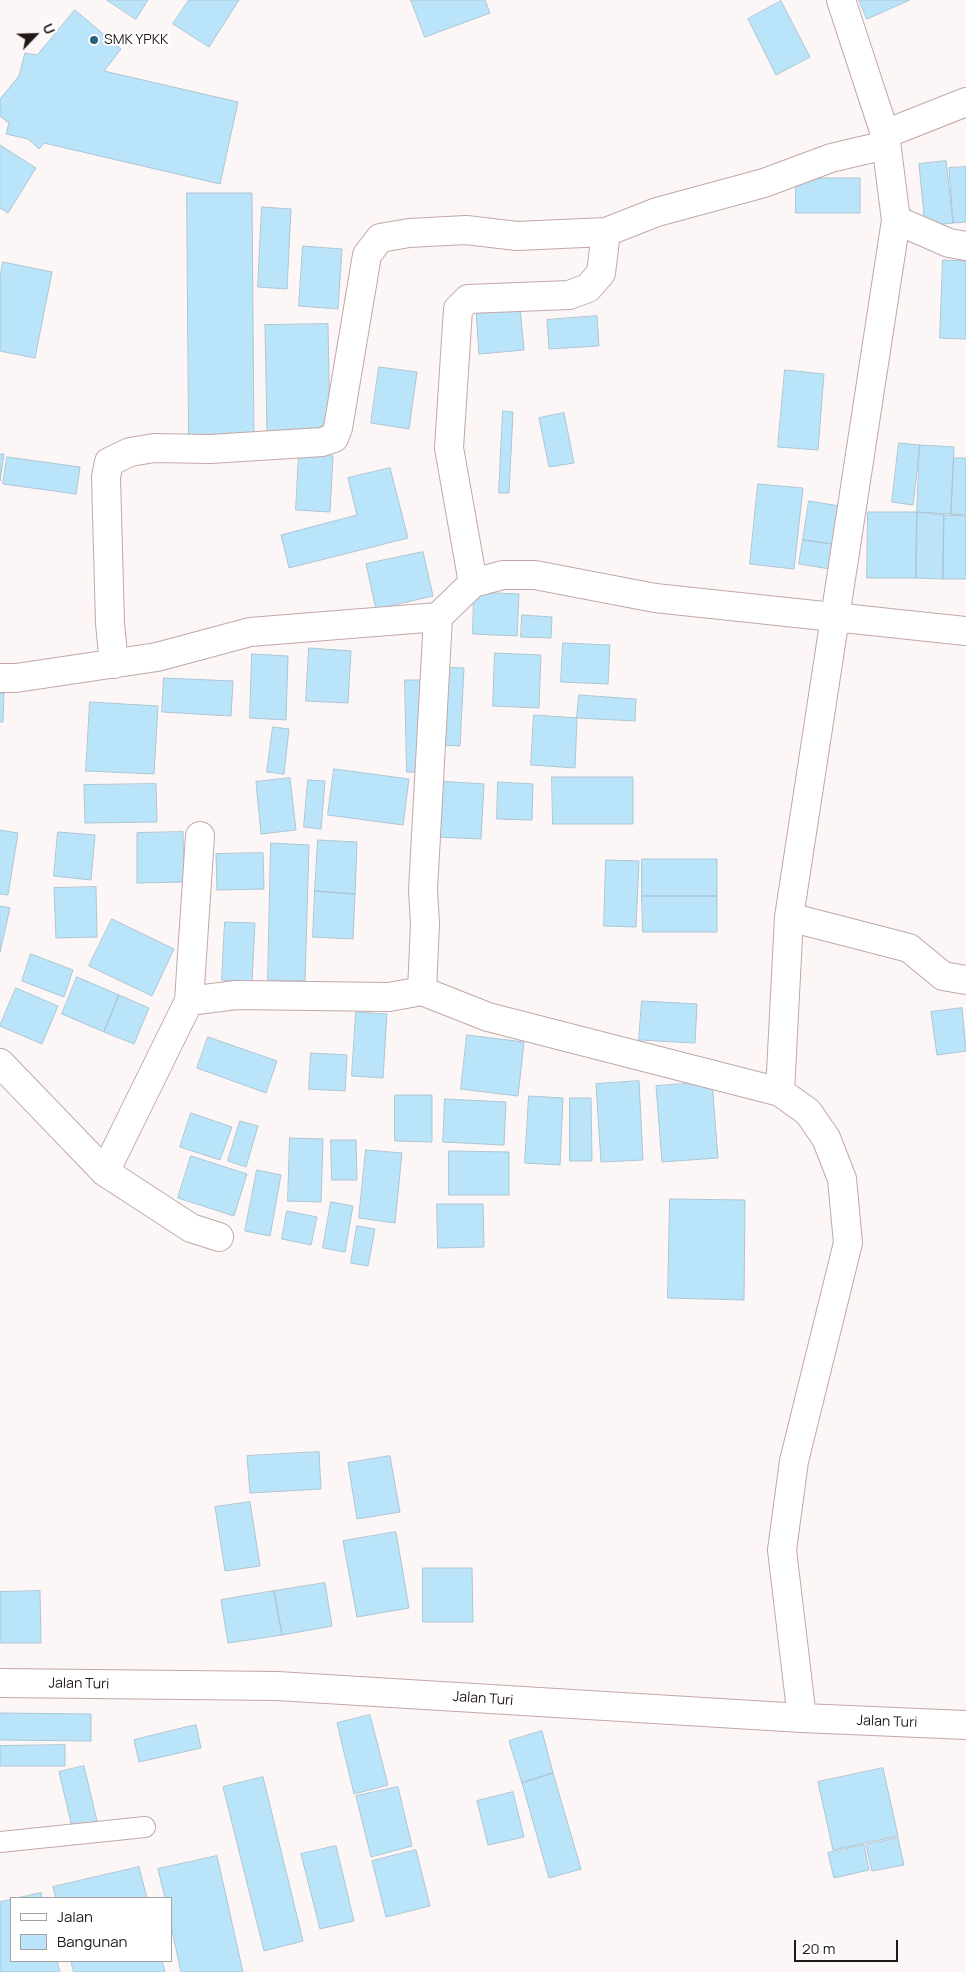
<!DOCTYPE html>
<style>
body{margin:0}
#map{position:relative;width:966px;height:1972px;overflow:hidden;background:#fcf6f6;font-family:Manrope,sans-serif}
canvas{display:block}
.legend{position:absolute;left:10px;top:1897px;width:162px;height:65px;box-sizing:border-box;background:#fff;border:1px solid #a6a2a2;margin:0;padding:6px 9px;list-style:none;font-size:15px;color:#211717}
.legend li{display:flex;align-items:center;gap:10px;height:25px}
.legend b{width:25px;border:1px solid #a6a2a2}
.north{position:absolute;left:10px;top:10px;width:50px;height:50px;-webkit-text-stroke:4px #fff;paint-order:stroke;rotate:66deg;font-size:14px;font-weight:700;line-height:20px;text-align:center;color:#211717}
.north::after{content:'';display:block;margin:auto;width:18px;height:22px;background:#211717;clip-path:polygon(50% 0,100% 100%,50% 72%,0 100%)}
.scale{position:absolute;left:794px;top:1940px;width:104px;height:22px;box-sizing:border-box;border:2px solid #211717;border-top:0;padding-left:6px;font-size:15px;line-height:18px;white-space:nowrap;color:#211717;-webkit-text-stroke:4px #fff;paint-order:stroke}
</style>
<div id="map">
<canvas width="966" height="1972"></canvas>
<ul class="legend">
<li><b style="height:6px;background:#fff"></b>Jalan</li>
<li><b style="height:14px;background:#bae4f9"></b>Bangunan</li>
</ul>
<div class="north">U</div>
<div class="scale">20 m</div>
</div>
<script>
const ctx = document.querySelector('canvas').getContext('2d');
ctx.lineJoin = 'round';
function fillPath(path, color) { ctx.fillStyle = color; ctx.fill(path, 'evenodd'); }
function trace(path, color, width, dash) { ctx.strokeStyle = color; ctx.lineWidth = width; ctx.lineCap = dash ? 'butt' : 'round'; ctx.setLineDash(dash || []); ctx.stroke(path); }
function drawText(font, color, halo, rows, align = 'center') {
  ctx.font = font + ' Manrope,sans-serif'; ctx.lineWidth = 4; ctx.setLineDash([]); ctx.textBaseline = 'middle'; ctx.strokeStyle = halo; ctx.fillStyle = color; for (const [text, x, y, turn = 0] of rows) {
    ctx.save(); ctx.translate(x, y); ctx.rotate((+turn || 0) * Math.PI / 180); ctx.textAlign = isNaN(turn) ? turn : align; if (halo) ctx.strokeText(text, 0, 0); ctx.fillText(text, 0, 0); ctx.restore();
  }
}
const building = new Path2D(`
 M107,0h41l-12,19z
 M189,0h50l-30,47 -36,-23z
 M411,0h74l5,13 -65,24z
 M859,0h51l-43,19z
 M781,1l29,56 -34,18 -28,-56z
 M75,10l46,39 -17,22 134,31 -18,82 -176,-41 -5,6 -11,-10 -22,-5 3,-11 -9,-7v-17l19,-23 6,-23 12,2z
 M0,145l36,23 -28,45 -8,-5z
 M946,161l7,62 -28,3 -6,-62z
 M966,167v55l-13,1 -4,-55z
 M796,178h64v35h-64z
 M187,193h65l2,250h-65z
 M262,207l29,2 -4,80 -29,-2z
 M303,246l39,3 -4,60 -39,-3z
 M943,260l23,1v78l-26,-1z
 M3,262l49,10 -17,86 -35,-7v-73z
 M520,307l4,43 -45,4 -3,-44z
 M597,316l2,30 -50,3 -2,-29z
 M328,324l2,107 -63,1 -2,-107z
 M379,367l38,5 -8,57 -38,-6z
 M785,370l39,4 -6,76 -40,-3z
 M503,411l10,1 -4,81h-10z
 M564,413l10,50 -25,4 -10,-49z
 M899,443l21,2 -7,60 -21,-3z
 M920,445l34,2 -3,67 -34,-2z
 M0,454h4l-4,27z
 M299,454l34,2 -3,56 -34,-2z
 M7,457l73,10 -4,27 -73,-10z
 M954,458h12v57l-15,-1z
 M390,468l18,70 -119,30 -8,-33 76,-20 -9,-37z
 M758,484l45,4 -9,81 -44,-5z
 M809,501l30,5 -6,38 -30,-4z
 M868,512h49l-1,66h-49z
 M917,512l27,3 -1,64 -27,-1z
 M944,515l22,1v63h-23z
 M803,540l30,4 -3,25 -31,-5z
 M423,552l10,44 -57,13 -10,-45z
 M474,592l45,2 -2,42 -44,-2z
 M522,615l30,2 -1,21 -30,-1z
 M563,643l47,2 -2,39 -47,-2z
 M309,648l42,3 -3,52 -42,-2z
 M495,653l46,2 -2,53 -46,-2z
 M252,654l36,2 -2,64 -36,-2z
 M443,667l21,1 -4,78 -21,-1z
 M164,678l69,3 -2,35 -69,-4z
 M405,680h20l2,92h-20z
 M0,693h4l-1,29h-3z
 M579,695l57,4 -1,22 -58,-3z
 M90,702l68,4 -4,68 -68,-3z
 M534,715l43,3 -2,50 -44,-3z
 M273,727l16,2 -5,45 -17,-2z
 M334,769l75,10 -6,46 -75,-10z
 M552,777h81v47h-80z
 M290,778l6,52 -35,4 -5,-52z
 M308,780l17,1 -4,48 -17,-2z
 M439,781l45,3 -3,55 -45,-2z
 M498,782l35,2 -1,36 -35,-1z
 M156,784l1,38 -72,1 -1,-38z
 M0,830l18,3 -10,62 -8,-1z
 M58,832l37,3 -4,45 -37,-4z
 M183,832l1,50 -47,1v-50z
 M318,840l39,2 -2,52 -40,-3z
 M271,843l38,2 -4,136 -37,-1z
 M263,853l1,36 -47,1 -1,-36z
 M642,859h75v37h-75z
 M606,860l33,1 -3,66 -32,-1z
 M96,887l1,50 -41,1 -2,-50z
 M315,891l40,3 -2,45 -40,-2z
 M642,896h75v36h-74z
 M0,906l10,2 -10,44z
 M112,919l62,30 -22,47 -63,-30z
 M225,922l30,1 -3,59 -30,-2z
 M31,954l42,16 -9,27 -42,-16z
 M77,977l42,18 -15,37 -42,-18z
 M16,988l42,18 -16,38 -42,-18z
 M119,995l30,13 -15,36 -30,-12z
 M642,1001l55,3 -2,39 -56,-3z
 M962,1008l4,43 -29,4 -6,-43z
 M356,1012l31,2 -4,64 -31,-2z
 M467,1035l57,7 -6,54 -57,-7z
 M208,1037l69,24 -11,32 -69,-25z
 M311,1053l36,2 -2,36 -36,-2z
 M639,1081l4,79 -42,2 -5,-78z
 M712,1082l6,76 -56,4 -6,-76z
 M395,1095h37v47l-37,-1z
 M529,1096l34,2 -3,67 -35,-2z
 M570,1098h21l1,63h-22z
 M445,1099l61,3 -2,43 -61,-3z
 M191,1113l41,14 -12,33 -40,-13z
 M240,1121l18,5 -12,41 -18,-6z
 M290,1138l33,1 -2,63 -33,-1z
 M331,1140h25l1,40h-25z
 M366,1150l36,3 -7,70 -36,-5z
 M449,1151l60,1v43h-60z
 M191,1156l56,18 -13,42 -56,-18z
 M257,1170l24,5 -11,61 -25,-5z
 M670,1199l75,1 -1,100 -76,-2z
 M331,1202l22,4 -8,46 -22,-4z
 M437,1204h46l1,43 -46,1z
 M287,1211l30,6 -6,28 -29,-6z
 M357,1226l18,3 -7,37 -17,-3z
 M319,1452l2,37 -71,4 -3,-37z
 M390,1456l10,56 -43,7 -9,-56z
 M250,1502l10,64 -35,5 -10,-64z
 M396,1532l13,76 -52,9 -14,-76z
 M423,1568h49l1,54h-50z
 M325,1583l7,43 -50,9 -8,-44z
 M40,1591l1,52h-41v-51z
 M274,1591l8,44 -54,8 -7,-43z
 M0,1713l91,1v27l-91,-1z
 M370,1715l18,70 -34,9 -17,-71z
 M196,1725l5,23 -62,14 -5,-22z
 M542,1731l11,42 -31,10 -13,-42z
 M65,1745v21h-65v-20z
 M84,1766l13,55 -25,6 -13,-55z
 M883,1768l15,68 -65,14 -15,-68z
 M553,1773l28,96 -32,9 -27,-95z
 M263,1777l40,164 -39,10 -41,-164z
 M398,1787l14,59 -41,11 -15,-61z
 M513,1792l11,45 -36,8 -11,-44z
 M898,1838l6,27 -32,6 -6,-26z
 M864,1845l5,25 -35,8 -6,-25z
 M336,1846l18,75 -34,8 -19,-75z
 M416,1850l14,56 -44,11 -14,-56z
 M217,1856l26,116h-62l-10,-46v-28h-6l-7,-29z
 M139,1867l8,31h-91l-3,-11z
 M41,1893l1,5h-25z
 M11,1900v61h46l3,11h-60v-70z
 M71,1961h91l3,11h-91z`);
fillPath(building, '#bae4f9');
trace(building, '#acc6d3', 1);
const lane = new Path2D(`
 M0,1842l145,-15`);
const street = new Path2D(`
 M841,0l44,134 11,86 53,23 17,3
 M885,134l81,-32
 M473,583l-24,-135 9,-139 10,-10 101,-4 19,-7 13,-15 5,-41 51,-20 107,-29 67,-25 55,-13
 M438,617l-15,273 2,34 -3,67 66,26 292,75 28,20 18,26 16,41 6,64 -54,218 -12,89 20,168
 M114,664l-4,-41 -4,-146 3,-15 21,-10 24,-4 56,1 112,-7 12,-4 4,-10 29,-173 13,-17 29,-5 57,-3 51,6 89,-4
 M0,678h16l141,-21 93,-25 188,-15 35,-34 30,-8h32l120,23 311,33
 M789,917l120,31 34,28 23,4
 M189,1001l47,-6 153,2 33,-6
 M0,1063l105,109 86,56 28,9
 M780,1092l9,-175 107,-697
 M105,1172l84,-171 11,-165`);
const secondary = new Path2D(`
 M0,1683l277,3 525,32 164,7`);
trace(lane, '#c3a7a7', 22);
trace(street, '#c3a7a7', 30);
trace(secondary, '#c3a7a7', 30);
trace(lane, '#fff', 20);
trace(street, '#fff', 28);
trace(secondary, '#fff', 28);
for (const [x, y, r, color] of [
 [94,40,5,"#29627c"]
]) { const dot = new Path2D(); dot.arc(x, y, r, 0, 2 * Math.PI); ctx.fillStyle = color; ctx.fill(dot); trace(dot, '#fff', 2); }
drawText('14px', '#211717', '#fff', [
 ["SMK YPKK",104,40]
], 'left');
drawText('14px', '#211717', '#fff', [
 ["Jalan Turi",79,1684,1],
 ["Jalan Turi",483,1699,4],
 ["Jalan Turi",887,1722,2]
]);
</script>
